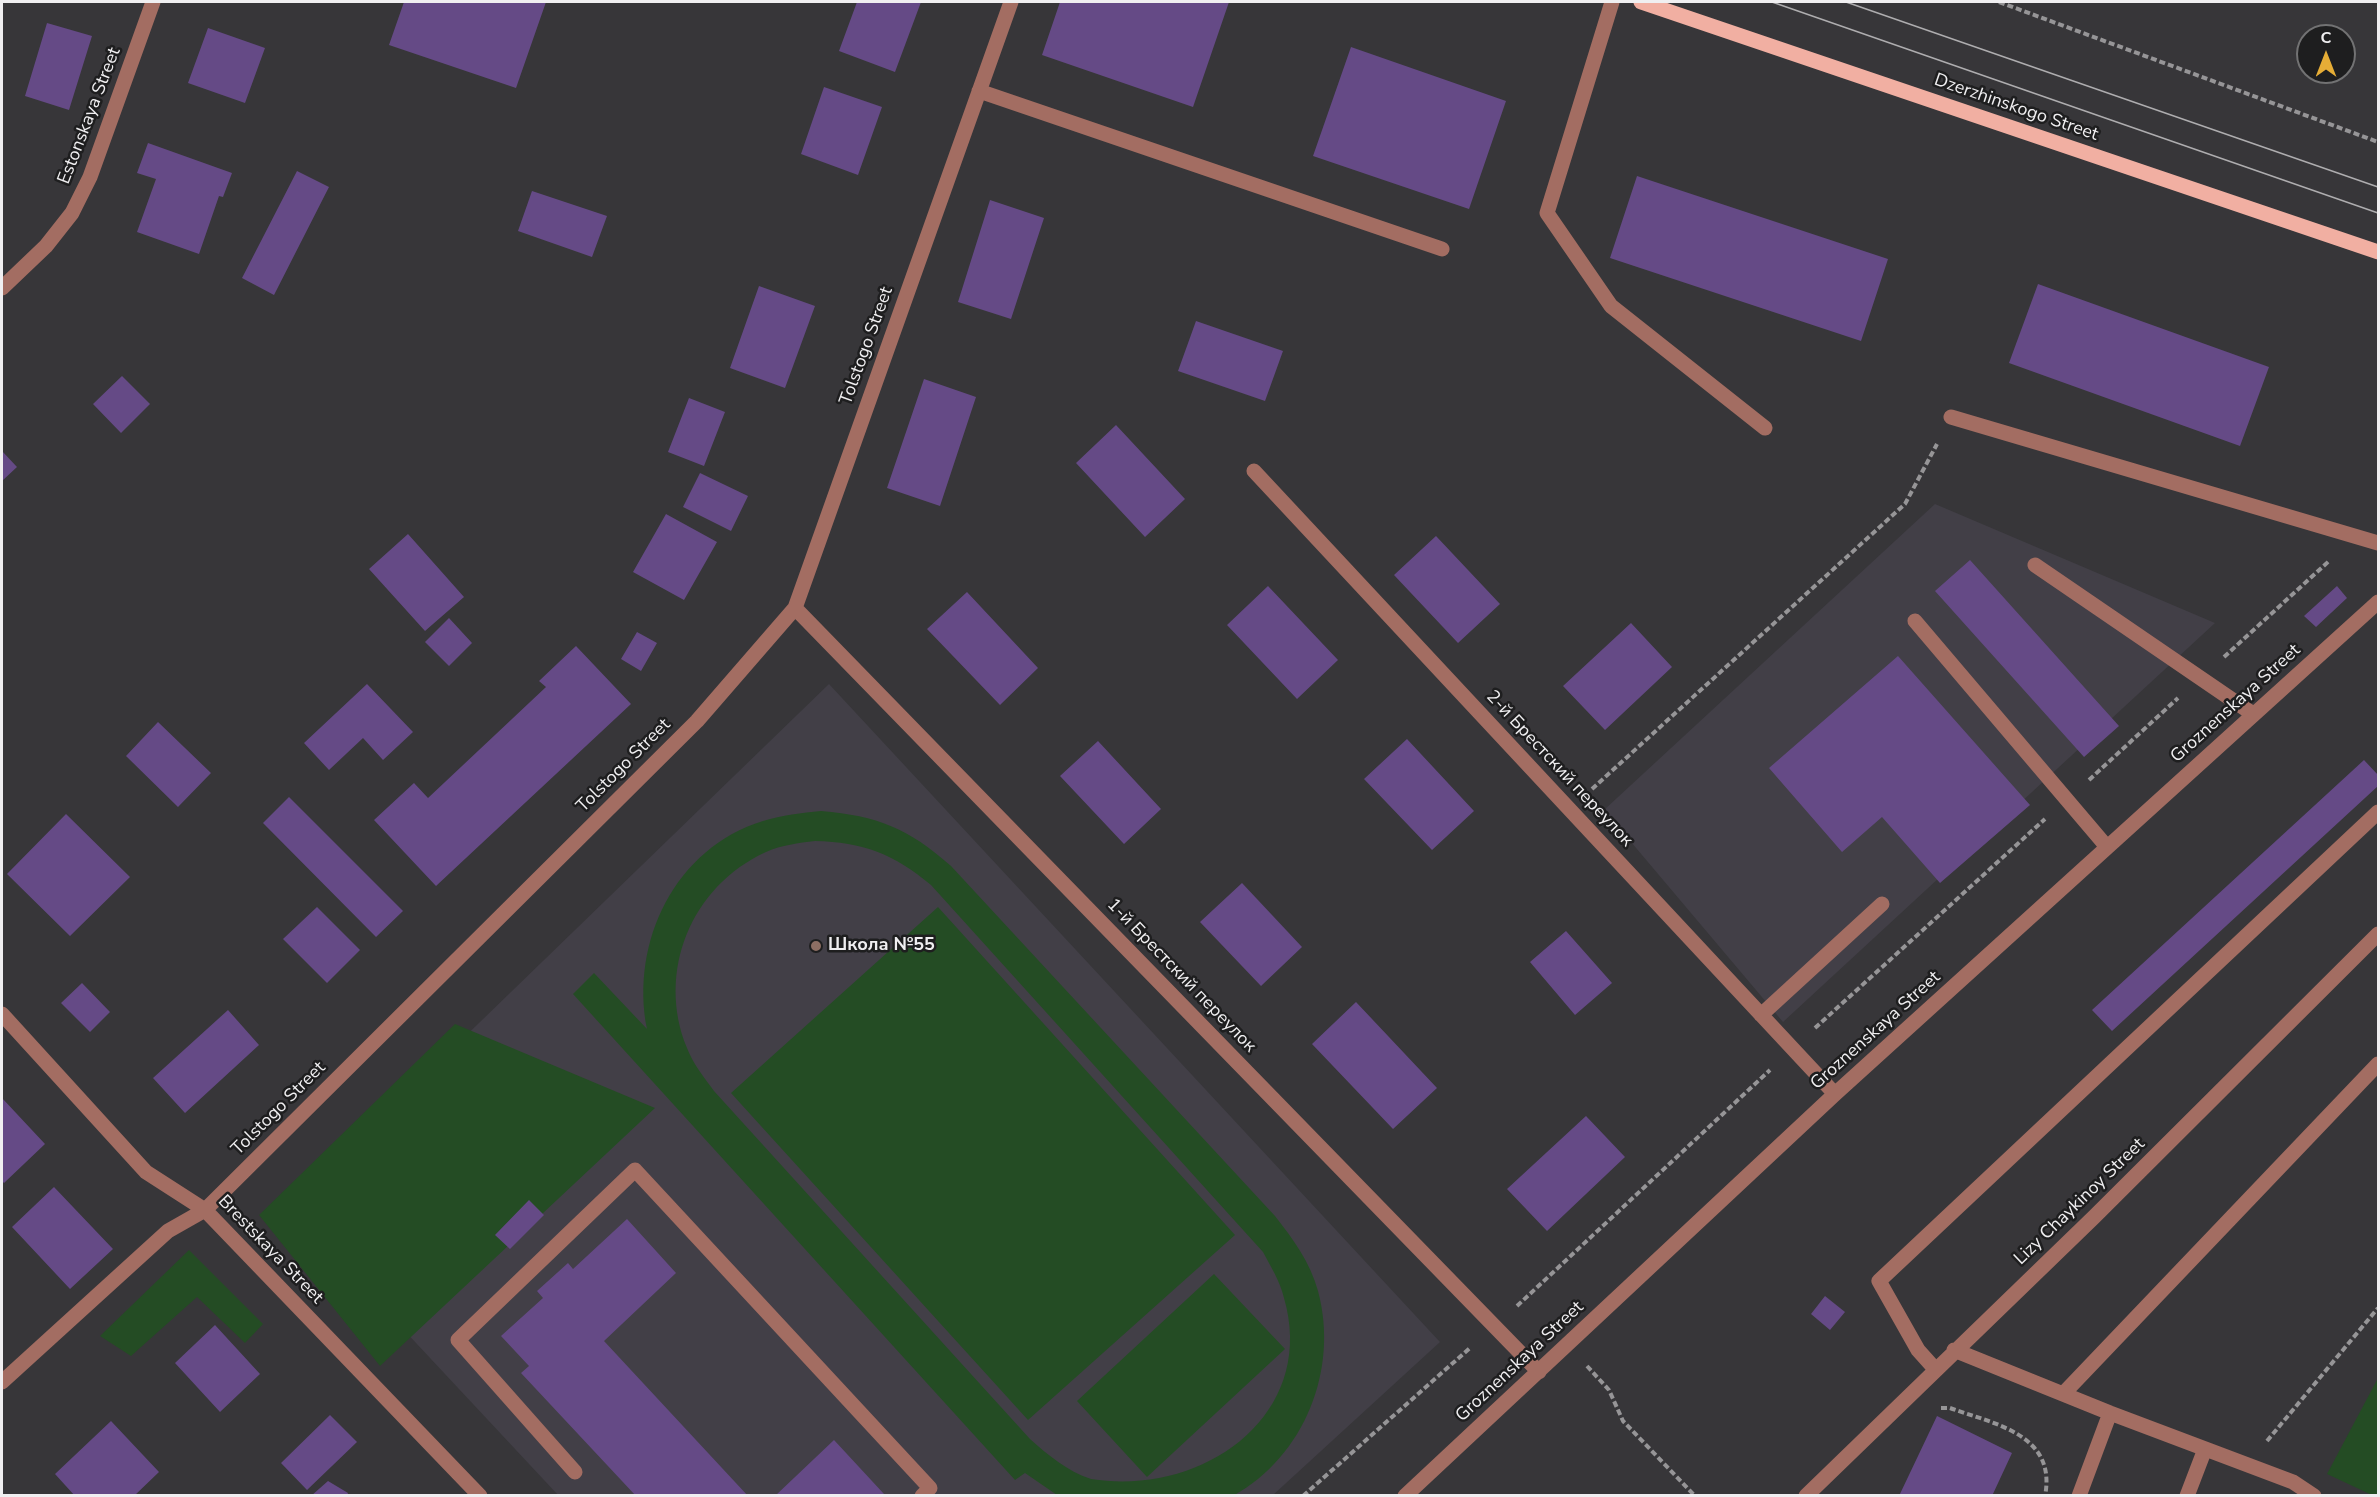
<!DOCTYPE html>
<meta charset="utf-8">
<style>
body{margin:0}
#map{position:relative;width:2380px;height:1497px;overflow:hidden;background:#373639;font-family:"Nunito Sans",sans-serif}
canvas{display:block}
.frame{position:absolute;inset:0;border:3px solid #f0eff1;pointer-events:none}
.north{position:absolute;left:2296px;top:24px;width:60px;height:60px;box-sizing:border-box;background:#1e1e1f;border:2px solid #727273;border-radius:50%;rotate:0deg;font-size:16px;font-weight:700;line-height:24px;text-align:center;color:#f0eff1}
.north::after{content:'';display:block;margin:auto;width:21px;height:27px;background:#e6ad36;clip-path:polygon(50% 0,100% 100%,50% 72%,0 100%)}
</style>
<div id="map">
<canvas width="2380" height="1497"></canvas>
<div class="frame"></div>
<div class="north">С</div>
</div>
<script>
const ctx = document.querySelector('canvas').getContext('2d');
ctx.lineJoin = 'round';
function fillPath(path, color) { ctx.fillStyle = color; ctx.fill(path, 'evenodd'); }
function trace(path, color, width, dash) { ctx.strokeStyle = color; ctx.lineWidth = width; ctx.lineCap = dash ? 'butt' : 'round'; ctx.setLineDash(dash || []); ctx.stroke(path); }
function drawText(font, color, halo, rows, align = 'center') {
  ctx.font = font + ' "Nunito Sans",sans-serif'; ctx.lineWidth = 5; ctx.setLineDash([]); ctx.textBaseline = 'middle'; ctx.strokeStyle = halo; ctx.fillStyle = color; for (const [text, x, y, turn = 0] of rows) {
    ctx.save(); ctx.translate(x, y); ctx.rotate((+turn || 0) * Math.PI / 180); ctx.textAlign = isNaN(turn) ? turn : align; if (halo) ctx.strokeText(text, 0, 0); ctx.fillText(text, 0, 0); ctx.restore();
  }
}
fillPath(new Path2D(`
 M1935,504l280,119 -432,399 -179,-212z
 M829,684l611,658 -167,153h-715l-269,-288z`), '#423f47');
fillPath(new Path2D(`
 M821,811c57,5 87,17 130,55l324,350c18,23 35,46 43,75 21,78 -13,165 -85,205l-176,-1 -32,-22 -10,7 -442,-486 21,-21 53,56c-17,-87 28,-181 116,-208 19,-6 39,-8 58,-10zM815,841c48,1 79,13 116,44l332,367c8,15 17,29 21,46 34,117 -81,199 -193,181 -24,-8 -43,-24 -61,-40l-316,-348c-10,-14 -21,-27 -27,-43 -31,-76 4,-162 79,-196 16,-7 32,-9 49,-11z
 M938,907l297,328 -207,185 -297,-327z
 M455,1024l200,84 -275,258 -121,-151z
 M189,1250l74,74 -18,19 -48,-46 -66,59 -31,-20z
 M1214,1274l71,75 -138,128 -70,-76z
 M2378,1378v117l-4,1 -47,-22z`), '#244c24');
fillPath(new Path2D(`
 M404,2h142l-30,86 -127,-43z
 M857,2h64l-26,70 -56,-21z
 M1060,2h169l-36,105 -151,-52z
 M47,23l45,13 -23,74 -44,-14z
 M208,28l57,20 -20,55 -57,-20z
 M1351,47l155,54 -37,108 -156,-53z
 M824,87l58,20 -24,68 -57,-21z
 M148,143l84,30 -9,24 -4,-1 -20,58 -62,-22 19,-53 -19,-6z
 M297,171l32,16 -55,108 -32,-17z
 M1637,176l251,83 -27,82 -251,-83z
 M532,191l75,25 -15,41 -74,-26z
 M990,200l54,18 -33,101 -53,-17z
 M2038,284l231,83 -29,79 -231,-83z
 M759,286l56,20 -30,82 -55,-20z
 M1196,321l87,30 -18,50 -87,-30z
 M122,376l28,28 -29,29 -28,-29z
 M924,379l52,18 -36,109 -53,-18z
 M689,398l36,14 -21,54 -36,-14z
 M1116,425l69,74 -40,38 -69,-74z
 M2,451l15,16 -15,14z
 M700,473l48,23 -17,35 -48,-24z
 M666,514l51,28 -33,58 -51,-28z
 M408,534l56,63 -39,34 -56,-62z
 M1436,536l64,68 -42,39 -64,-68z
 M1970,560l149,166 -35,31 -149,-166z
 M1268,586l70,74 -41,39 -70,-74z
 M2337,586l10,12 -31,29 -12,-11z
 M967,592l71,76 -38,37 -73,-76z
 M449,618l23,25 -23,23 -24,-24z
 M1631,623l41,44 -67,63 -42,-44z
 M637,632l20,11 -16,28 -20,-12z
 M576,646l55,58 -195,182 -62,-66 40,-37 14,15 118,-111 -7,-6z
 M1898,656l132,149 -90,78 -58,-66 -40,35 -73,-84z
 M367,684l46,48 -30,28 -20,-22 -34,32 -25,-27z
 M158,722l53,51 -33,34 -52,-51z
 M1407,739l67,72 -42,39 -68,-71z
 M1098,741l63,68 -37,35 -64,-68z
 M2364,760l14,15v11l-266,245 -20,-21z
 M289,797l114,114 -27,26 -113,-114z
 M66,814l64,63 -60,59 -63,-62z
 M1242,883l60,64 -41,39 -61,-64z
 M317,907l43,43 -33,33 -44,-44z
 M1566,931l46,52 -37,32 -45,-53z
 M82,983l28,29 -20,20 -29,-29z
 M1356,1002l81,86 -44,41 -81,-85z
 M228,1010l31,35 -74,68 -32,-35z
 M2,1098l43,46 -41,39 -2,-2z
 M1586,1116l39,41 -78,74 -40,-42z
 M54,1187l59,62 -43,40 -58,-62z
 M529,1200l15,15 -34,34 -15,-14z
 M627,1219l49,54 -72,68 144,155h-112l-115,-123 8,-7 -28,-30 42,-38 -6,-7 31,-28 5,6z
 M1825,1296l20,16 -15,18 -19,-16z
 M215,1325l45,49 -40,38 -45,-49z
 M330,1415l27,27 -50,48 -26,-27z
 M1937,1416l75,37 -20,43h-93z
 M111,1421l48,51 -25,24h-59l-20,-22z
 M834,1440l50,54 -2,2h-107z
 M328,1481l20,12 -1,3h-36z`), '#654a86');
trace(new Path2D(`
 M1999,2l379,140
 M2224,657l105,-96
 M2089,780l89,-82
 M1592,789l313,-285 32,-60
 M1815,1028l230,-209
 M1517,1306l253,-236
 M1587,1366l22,24 14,31 72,75
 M1941,1408h9c44,16 107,26 95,88
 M2267,1441l111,-133
 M1303,1496l168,-149`), '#969597', 4, [6, 3]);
trace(new Path2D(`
 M1612,2l-65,211 64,93 154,122
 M979,91l463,158
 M2,288l44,-42 26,-33 18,-36 63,-175
 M1951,417l427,126
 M1254,471l581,623
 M2035,565l218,149
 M795,608l744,764
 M1915,621l192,226
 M2,1014l144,158 59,38 275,286
 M1761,1015l121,-111
 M1954,1350l156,63 183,69 21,14
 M1935,1369l-17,-19 -39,-69 499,-469
 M2,1382l166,-151 37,-21 492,-489 98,-113 216,-606
 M2064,1393l314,-329
 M575,1472l-117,-132 177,-170 295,318 -8,8
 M1405,1496l430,-402 543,-492
 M1806,1496l288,-279 284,-283
 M2079,1496l31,-83
 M2187,1496l18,-47`), '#a36d62', 15);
trace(new Path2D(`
 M1641,2l737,250`), '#f1afa2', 15);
trace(new Path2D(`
 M1772,2l606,211
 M1846,2l532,185`), '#aeadaf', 1.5);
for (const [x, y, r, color] of [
 [816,946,6,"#8d6e63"]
]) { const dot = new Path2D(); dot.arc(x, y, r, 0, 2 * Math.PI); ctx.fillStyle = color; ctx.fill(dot); trace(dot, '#1e1e1f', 2); }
drawText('18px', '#f0eff1', '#1e1e1f', [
 ["Dzerzhinskogo Street",2016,108,19],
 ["Estonskaya Street",90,116,-69],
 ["Tolstogo Street",867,346,-70],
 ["Groznenskaya Street",2236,704,-42],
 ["Tolstogo Street",624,766,-45],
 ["2-й Брестский переулок",1559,769,47],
 ["1-й Брестский переулок",1181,976,46],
 ["Groznenskaya Street",1876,1031,-42],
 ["Tolstogo Street",279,1109,-45],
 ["Lizy Chaykinoy Street",2080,1202,-44],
 ["Brestskaya Street",270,1250,46],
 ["Groznenskaya Street",1520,1362,-43]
]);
drawText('bold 18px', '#f0eff1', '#1e1e1f', [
 ["Школа №55",828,946]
], 'left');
</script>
